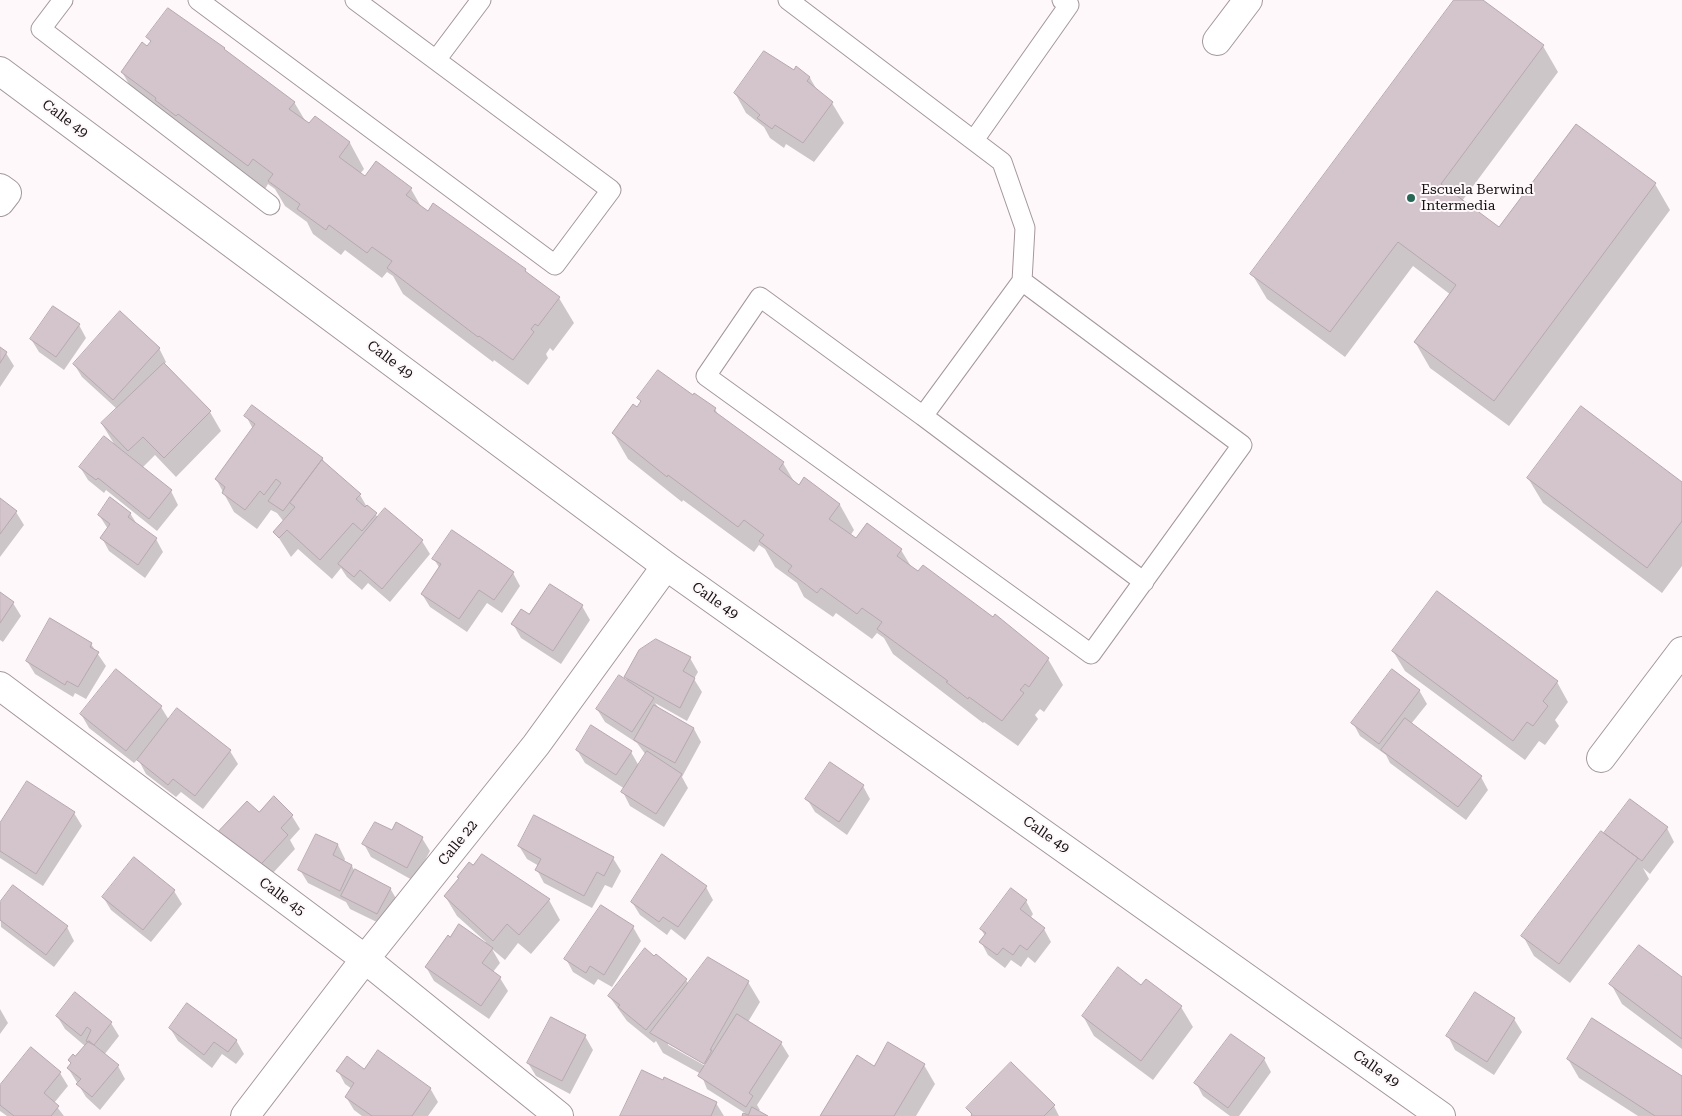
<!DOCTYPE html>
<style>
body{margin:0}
canvas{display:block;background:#fff8fb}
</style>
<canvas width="1682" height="1116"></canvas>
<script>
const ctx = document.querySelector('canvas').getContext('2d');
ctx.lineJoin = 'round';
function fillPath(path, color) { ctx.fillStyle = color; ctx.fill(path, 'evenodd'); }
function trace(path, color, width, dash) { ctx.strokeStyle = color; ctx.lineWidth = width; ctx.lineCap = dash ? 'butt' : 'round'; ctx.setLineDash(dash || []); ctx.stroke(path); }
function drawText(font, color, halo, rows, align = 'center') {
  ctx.font = font + ' "Roboto Serif",serif'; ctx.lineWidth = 4; ctx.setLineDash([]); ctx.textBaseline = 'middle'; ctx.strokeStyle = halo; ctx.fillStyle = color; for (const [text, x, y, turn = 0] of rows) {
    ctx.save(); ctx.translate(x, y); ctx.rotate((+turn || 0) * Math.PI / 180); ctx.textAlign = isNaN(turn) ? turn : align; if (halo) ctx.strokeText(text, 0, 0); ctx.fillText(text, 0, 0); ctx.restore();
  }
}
fillPath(new Path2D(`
 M1456,0h25l62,46 15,26 -96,129 37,28 156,-45 15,26 -161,216 -79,-58 -15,-26 36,-47 -38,-29 -68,91 -78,-58 -15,-25z
 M148,37l76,12 3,4 67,49 12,20 3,3 6,-7 35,25 14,26 -4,5 5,4 46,11 12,21 102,60 4,5 30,23 15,25 -21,28 -3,-3 -4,6 2,4 -20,27 -34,-25 -1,2 -90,-68 -10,-18 -6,-4 -5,6 -37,-28 -4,5 -28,-21 -6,-12 -22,-16 -10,-17 -7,-5 -4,7 -127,-93 -15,-26 29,-29z
 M794,72l16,6 7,12 15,13 12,20 -30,39 -28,-18 -2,4 -14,-10 -6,-11 -18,-14 -11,-20z
 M79,325l7,13 -22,32 -25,-18 -8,-13z
 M159,348l7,14 -2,3 46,47 11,19 -45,46 -21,-22 -13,13 29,23 7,14 -21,26 -51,-41 -2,3 -16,-13 -8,-13 36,-20 -14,-23 15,-15 -35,-32 -8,-13z
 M0,349l6,4 8,13 -14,21z
 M693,397l22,12 4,7 64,47 12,20 4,3 5,-7 36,26 14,25 -4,6 6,4 11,-15 34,25 11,18 82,50 1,-2 53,43 15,26 -19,27 -4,-3 -5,6 3,4 -20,27 -34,-24 -1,1 -90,-69 -9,-16 -7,-5 -5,6 -36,-26 -3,4 -29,-20 -7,-14 -22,-16 -10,-18 -6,-4 -5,7 -71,-52 -1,2 -54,-43 -15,-26 24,-25 4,-6 -2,-4z
 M246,416l76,42 4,7 34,30 7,12 11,10 44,24 8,13 -40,48 -22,-19 -6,7 -15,-13 -6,-9 -9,11 -34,-30 -7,8 -16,-25 9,-10 -7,-9 -6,-3 -14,19 -23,-17 -18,-33 37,-50z
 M1528,478l154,5v83l-20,27 -119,-90z
 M0,500l16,12 8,13 -24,32z
 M130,513l8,13 18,13 7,13 -18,26 -36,-27 -7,-13 6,-9 -9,-14z
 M434,559l79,14 7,13 -18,27 -15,-10 -20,29 -37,-25 -8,-13 18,-25z
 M550,586l32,20 8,14 -29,44 -40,-26 -8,-14 17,-8z
 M0,593l13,10 8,13 -18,26 -3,-2z
 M51,620l40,24 15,22 -20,33 -11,-6 -2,4 -38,-23 -8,-13z
 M1393,651l164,31 11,20 -13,18 4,6 -14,19 -6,-4 -14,19 -120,-89z
 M690,658l8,14 -4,7 8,13 -15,29 -32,-18 5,7 34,19 7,13 -19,35 6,11 -24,39 -34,-21 -7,-14 2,-3 -40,-26 -8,-13 54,2 8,14 7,-11 -9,-12 -32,-21 -8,-13 32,-26 -4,-6z
 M1419,690l8,14 -16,20 70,53 7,13 -22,30 -76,-57 -4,-8 -26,-19 -7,-13z
 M161,707l8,13 61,31 8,13 -35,45 -22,-17 -5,5 -30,-23 -8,-15 -4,4 -45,-35 -8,-14z
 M863,786l7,13 -23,36 -32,-23 -8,-13z
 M274,798l18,18 8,13 -10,11 5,9 -34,37 -1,-72z
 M1630,801l37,27 7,14 -24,32 -7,-6 6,11 -79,104 -36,-27 -11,-20z
 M74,813l8,13 -39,60 -43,-28v-37l1,3z
 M393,832l29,6 8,13 -16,30 -43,-24 -7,-13z
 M316,835l22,10 7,14 -1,3 8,4 2,4 36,18 8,14 -13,24 -35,-17 -4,-7 -38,-19 -8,-13z
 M519,846l94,12 8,13 -9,17 -7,-3 -13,23 -48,-25 -7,-13 2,-4 -12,-7z
 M458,877l91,23 11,20 -29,34 -13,-11 -13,17 -13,-11 8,14 -7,9 7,6 8,13 -19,28 -55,-38 -8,-14 60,-25 -29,-26 -12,-20 15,-16z
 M706,887l7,13 -28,40 -14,-11 -4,6 -27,-20 -8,-13z
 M174,891l8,13 -31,38 -40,-32 -8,-13z
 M1026,901l7,13 -2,3 13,12 7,13 -16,21 -7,-6 -7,10 -10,-7 -6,8 -17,-13 -7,-13 4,-6 -4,-7z
 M0,904l67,23 7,14 -20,26 -53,-40z
 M602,907l31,20 8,14 -29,46 -14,-8 -4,6 -21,-13 -7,-13z
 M1682,979v70l-60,-45 -11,-20z
 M686,980l3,5 59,-3 12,20 -12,20 33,21 8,13 -32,49 3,5 -2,2 7,4h-22l2,-3 -38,-24 -6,-15 -38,-21 -7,-12 -2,2 -27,-22 -18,-25zM668,1042l42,24 -1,2 -41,-23z
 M1146,981l35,26 12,20 -40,53 -59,-44 -11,-20 59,-29z
 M75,994l36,29 8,13 -15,19 14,11 7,13 -25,31 -14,-13 -18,-29 3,-4 -2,-4 6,-2 10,-12 -20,-17 -8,-13z
 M1475,994l39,25 8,13 -28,43 -39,-25 -7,-14z
 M0,1009l8,14 -8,11z
 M552,1018l33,18 8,14 -23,44 -34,-18 -8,-13z
 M170,1028l66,12 8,14 -8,10 -14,-10 -10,14 -34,-27z
 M1264,1059l7,13 -32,44h-9l-27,-20 -7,-13z
 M1568,1059l114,19v38h-44l-59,-38z
 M924,1065l11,19 -19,32h-94l53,-49z
 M338,1071h27l65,17 8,14 -10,14h-66l-8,-6 -8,-13 6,-8 -7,-5z
 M60,1073l8,13 -14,17 10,13h-57l-7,-5v-24z
 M664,1079l52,24 8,13h-103z
 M1054,1106l5,10h-87l-4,-8z`), '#0003');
const building = new Path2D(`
 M1454,0h29l61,45 -103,139 58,43 77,-103 80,59 -162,218 -80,-59 42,-57 -58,-43 -68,90 -80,-58z
 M168,8l57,40 -1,1 71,53 -6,7 20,14 6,-7 35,26 -11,15 26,19 11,-15 36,27 -6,7 22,16 5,-8 93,66 -1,2 35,26 -22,29 -3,-2 -4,5 3,3 -21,28 -34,-24 -1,1 -91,-69 5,-7 -20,-14 -5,6 -38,-28 -3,5 -29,-21 3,-5 -32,-23 5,-7 -20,-15 -5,7 -70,-52 -2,2 -21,-16 1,-2 -35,-26 21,-30 5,4 4,-5 -5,-4z
 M764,51l30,19 2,-4 14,11 -3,4 26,21 -30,41 -28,-18 -3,4 -15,-11 3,-3 -26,-22z
 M53,306l27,18 -24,33 -26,-18z
 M120,311l40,37 -47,52 -40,-36z
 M0,347l7,5 -7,11z
 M164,363l47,48 -47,47 -21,-21 -15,14 -27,-28z
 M658,370l35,25 1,-2 22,15 -2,3 70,51 -5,7 20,16 5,-8 36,27 -11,15 27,19 11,-15 35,26 -5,7 21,15 5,-6 70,52 2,-3 54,44 -20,29 -4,-3 -5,6 4,3 -22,28 -33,-24 -1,2 -22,-17 2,-1 -71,-52 5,-7 -20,-14 -5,6 -36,-26 -4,5 -29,-22 4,-5 -33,-25 5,-6 -20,-15 -6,7 -70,-52 -1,2 -55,-44 21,-29 4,3 4,-6 -4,-3z
 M252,405l71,53 -40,53 -15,-10 13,-18 -5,-4 -12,16 -4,-4 -15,19 -23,-17 3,-6 -10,-8 40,-55 -11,-8z
 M1581,406l101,76v39l-35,47 -120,-90z
 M104,436l68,54 -23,29 -51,-41 -2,2 -17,-13z
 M322,460l39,34 -5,5 9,8 2,-2 10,8 -15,18 -9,-8 -33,37 -33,-30 -8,8 -6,-6 22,-25 -5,-4z
 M110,497l21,16 -3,4 29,21 -19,27 -38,-27 10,-14 -12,-9z
 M0,498l17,13 -17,23z
 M385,508l38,32 -41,49 -22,-19 -6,7 -16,-13z
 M452,530l62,42 -20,28 -15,-10 -20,29 -38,-25 20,-30 -9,-5z
 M550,584l33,21 -30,46 -42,-27 10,-15 8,5z
 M1437,591l121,90 -15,20 5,5 -15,20 -6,-4 -14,19 -121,-90z
 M0,592l14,10 -14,21z
 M50,618l42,25 -2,4 9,5 -21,35 -11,-6 -2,4 -39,-24z
 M656,639l35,18 -8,14 12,7 -15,30 -56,-31 15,-27z
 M116,669l46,37 -36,45 -46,-37z
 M1392,669l28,21 -41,54 -28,-21z
 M619,675l35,23 -22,34 -36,-23z
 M654,705l40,23 -19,35 -41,-23z
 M177,708l54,42 -36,46 -22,-17 -5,6 -31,-25z
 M1405,718l77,58 -24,31 -77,-57z
 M591,725l41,26 -16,24 -40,-25z
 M647,751l35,23 -26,40 -35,-22z
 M830,762l34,23 -25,37 -34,-23z
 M27,781l48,31 -39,62 -36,-23v-28z
 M274,796l19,19 -12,13 7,7 -36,39 -39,-37 34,-36 12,11z
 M1630,799l38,28 -26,34 -38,-28z
 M534,815l80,42 -10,19 -7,-4 -13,24 -49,-26 6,-11 -23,-13z
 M375,822l17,8 4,-8 27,15 -16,31 -45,-24z
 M1601,831l37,27 -79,106 -38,-28z
 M316,834l22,10 -5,11 19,10 -12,26 -42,-21z
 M482,854l68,45 -31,36 -12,-11 -14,17 -49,-45 15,-18 -2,-1 12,-15 4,3z
 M662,854l45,32 -29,41 -15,-10 -4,5 -28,-20z
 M134,857l41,33 -32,40 -41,-33z
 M355,869l36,19 -14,26 -36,-18z
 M13,885l55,41 -22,29 -46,-35v-18z
 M1011,888l16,12 -7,9 25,19 -18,22 -7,-5 -7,10 -10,-7 -6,7 -18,-13 7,-9 -6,-4z
 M601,905l33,21 -30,49 -14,-9 -4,7 -22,-14z
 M459,924l34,24 -11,15 19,14 -20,29 -56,-39 23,-32 2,2z
 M1639,945l43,32v62l-73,-55z
 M645,948l9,8 2,-2 31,25 -41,51 -28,-23 2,-2 -12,-9z
 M708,957l41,24 -39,69h2l-8,14 -54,-31z
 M1118,967l23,18 5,-6 36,27 -41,55 -59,-45z
 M75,992l37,30 -18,23 -8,-4 5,-11 -4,-3 -6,9 -25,-20z
 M1475,992l40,26 -28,44 -41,-26z
 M187,1003l50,37 -9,12 -14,-10 -10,13 -35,-27z
 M737,1014l45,28 -33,51 4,3 -7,11 -48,-31z
 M551,1017l35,18 -24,46 -35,-18z
 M1592,1018l90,58v40h-27l-88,-57z
 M1231,1034l34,24 -37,50 -34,-25z
 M89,1041l30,24 -27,32 -16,-13 5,-5 -14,-11 4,-5 -3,-3 5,-6 2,2z
 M888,1042l37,22 -31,52h-74l37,-61 17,11z
 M31,1047l30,25 -17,21 15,13 -8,10h-37l-14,-11v-20z
 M378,1050l53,38 -19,28h-40l-27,-19 9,-14 -18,-12 11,-15 17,13z
 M1011,1062l44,43 -11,11h-73l1,-2 -6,-6z
 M642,1070l21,10 1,-3 53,25 -6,14h-91z
 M752,1107l16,9h-26l1,-3 5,2z`);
fillPath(building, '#d4c5cc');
trace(building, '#b6a8ae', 1);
const service = new Path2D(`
 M63,0l-22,29 229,176
 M198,0l357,265 56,-75 -256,-190
 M788,0l214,162 23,66 -3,53
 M436,60l45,-60
 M974,140l95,-135 -7,-5
 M1022,281l220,164 -151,209 -385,-278 54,-79 163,119z
 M923,416l221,166`);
const minor = new Path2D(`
 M1217,41l31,-41
 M0,71l666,495 775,550
 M0,188l7,5 -7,9
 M0,686l365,273 194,157
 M1601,758l81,-107
 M245,1116l120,-157 171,-214 130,-179`);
trace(service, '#a4979d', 21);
trace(minor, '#a4979d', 30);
trace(service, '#fff', 19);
trace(minor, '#fff', 28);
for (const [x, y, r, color] of [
 [1411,198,5,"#276755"]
]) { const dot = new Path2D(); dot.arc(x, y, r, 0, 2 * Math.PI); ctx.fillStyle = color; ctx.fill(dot); trace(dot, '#fff8fb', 2); }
drawText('14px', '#171315', '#fff8fb', [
 ["Calle 49",65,119,37],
 ["Calle 49",390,360,37],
 ["Calle 49",715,601,35],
 ["Calle 49",1046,835,35],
 ["Calle 22",458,843,-51],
 ["Calle 45",282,897,37],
 ["Calle 49",1376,1069,35]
]);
drawText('14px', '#171315', '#fff8fb', [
 ["Escuela Berwind",1421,190],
 ["Intermedia",1421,206]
], 'left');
</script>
